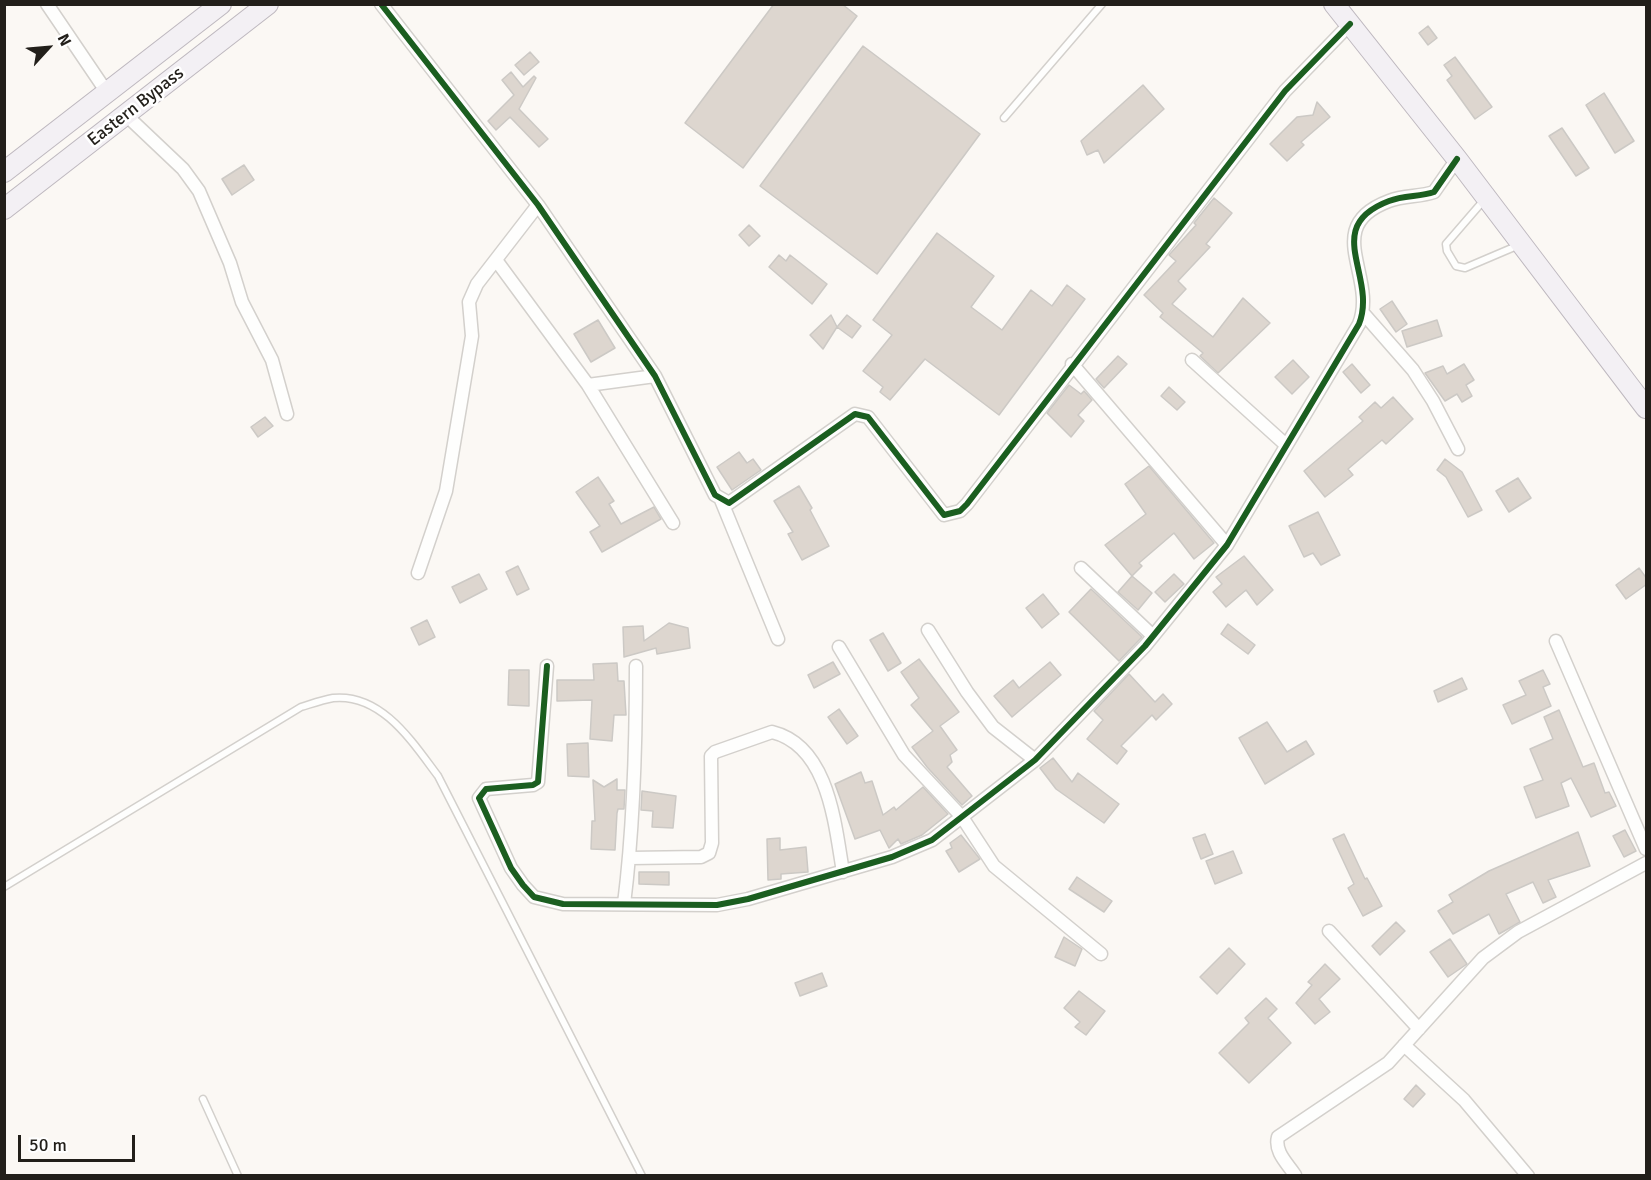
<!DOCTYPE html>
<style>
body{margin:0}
#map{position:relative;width:1651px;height:1180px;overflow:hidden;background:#fbf8f4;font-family:Signika,sans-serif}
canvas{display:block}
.frame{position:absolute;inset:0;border:6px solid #221f1a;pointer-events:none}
.north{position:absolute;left:18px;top:18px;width:60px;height:60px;-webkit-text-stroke:4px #fff;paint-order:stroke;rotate:64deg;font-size:16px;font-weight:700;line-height:24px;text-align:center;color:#221f1a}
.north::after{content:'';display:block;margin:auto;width:21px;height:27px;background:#221f1a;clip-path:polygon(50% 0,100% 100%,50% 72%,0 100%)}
.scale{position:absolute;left:18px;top:1135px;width:117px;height:27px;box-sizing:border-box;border:3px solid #221f1a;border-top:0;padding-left:8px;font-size:18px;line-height:21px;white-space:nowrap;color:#221f1a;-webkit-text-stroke:4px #fff;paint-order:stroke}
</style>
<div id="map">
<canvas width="1651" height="1180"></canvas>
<div class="frame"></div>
<div class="north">N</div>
<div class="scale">50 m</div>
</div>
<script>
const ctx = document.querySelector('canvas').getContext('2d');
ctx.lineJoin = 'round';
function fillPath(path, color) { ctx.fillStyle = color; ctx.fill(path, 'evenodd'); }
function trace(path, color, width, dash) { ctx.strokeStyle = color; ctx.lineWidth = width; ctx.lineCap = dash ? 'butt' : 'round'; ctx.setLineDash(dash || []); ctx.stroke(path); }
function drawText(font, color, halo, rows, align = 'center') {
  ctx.font = font + ' Signika,sans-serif'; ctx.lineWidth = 5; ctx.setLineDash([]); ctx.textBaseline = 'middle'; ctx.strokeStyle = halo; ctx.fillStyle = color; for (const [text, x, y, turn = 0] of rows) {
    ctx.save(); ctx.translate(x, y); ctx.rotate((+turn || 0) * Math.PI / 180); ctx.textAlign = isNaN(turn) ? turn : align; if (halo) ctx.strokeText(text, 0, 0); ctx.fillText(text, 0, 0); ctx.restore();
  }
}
const building = new Path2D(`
 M774,4h68l15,12 -114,152 -58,-45z
 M1428,26l9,12 -9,7 -9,-12z
 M863,46l117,88 -103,140 -117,-88z
 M530,52l9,10 -15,13 -9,-10z
 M1455,57l37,50 -17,12 -28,-39 5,-4 -8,-11z
 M511,72l12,15 11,-11 2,2 -17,31 29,30 -9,8 -29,-30 -14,13 -8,-9 26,-26 -12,-15z
 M1143,85l21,24 -60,54 -6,-13 -11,5 -6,-14z
 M1604,93l30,48 -19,12 -29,-48z
 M1317,102l13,15 -29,25 3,3 -17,16 -17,-17 27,-27 16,-2z
 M1562,128l27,40 -13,8 -27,-40z
 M244,165l10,15 -22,15 -10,-16z
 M1214,198l18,15 -26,31 4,3 -32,34 8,8 -14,15 41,33 30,-39 27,25 -52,50 -18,-17 3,-3 -43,-36 3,-4 -19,-18 32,-34 -7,-6 27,-30 -2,-2z
 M749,225l11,11 -11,10 -10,-11z
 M937,233l57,43 -23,31 31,23 29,-40 21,16 15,-21 18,14 -86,116 -74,-56 -35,41 -10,-8 3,-5 -20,-16 29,-36 -19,-15z
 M779,255l7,6 4,-6 37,29 -15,20 -43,-37z
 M1392,301l15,23 -11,8 -16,-23z
 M831,315l6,12 -14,22 -13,-14z
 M847,315l14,11 -9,12 -15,-11z
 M598,320l17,28 -24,14 -17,-28z
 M1437,320l5,16 -35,11 -5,-16z
 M1118,356l9,8 -23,24 -8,-9z
 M1293,360l16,17 -17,17 -17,-17z
 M1352,364l18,21 -9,8 -18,-21z
 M1464,364l10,16 -8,5 6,11 -10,6 -5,-8 -12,7 -20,-28 18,-7 4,8z
 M1069,385l12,9 3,-3 8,9 -14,15 6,6 -13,16 -24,-24z
 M1169,387l16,15 -8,8 -16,-14z
 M1393,397l20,22 -27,25 -4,-4 -34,29 5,6 -28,22 -21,-26 59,-50 -4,-4 16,-15 6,6z
 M265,417l8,9 -15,11 -7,-10z
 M739,452l8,11 6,-4 8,11 -29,20 -15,-23z
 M1445,459l17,13 20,38 -14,7 -22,-40 -9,-7z
 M1149,466l65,77 -20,16 -20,-26 -35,30 3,3 -10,10 -27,-31 41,-31 -21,-30z
 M598,477l16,24 -5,3 12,20 33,-17 7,12 -59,33 -12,-20 10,-6 -24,-34z
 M1518,478l13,20 -22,14 -13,-21z
 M799,486l13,22 -2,2 19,36 -27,14 -14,-26 5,-2 -19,-31z
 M1318,512l22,43 -19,10 -8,-12 -9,4 -15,-31z
 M1244,556l29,34 -16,15 -11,-15 -20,17 -13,-15 9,-8 -6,-7z
 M518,566l11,23 -12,6 -11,-23z
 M1639,568l8,11v5l-21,15 -10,-14z
 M479,574l8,15 -27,14 -8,-16z
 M1174,574l10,10 -19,18 -10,-10z
 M1132,576l20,17 -14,17 -20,-18z
 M1091,589l51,48 -23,24 -50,-49z
 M1043,594l16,20 -17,14 -16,-20z
 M427,620l8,17 -16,8 -8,-17z
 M669,623l19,5 2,20 -33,6 -1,-6 -32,9 -1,-30 20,-1 1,15z
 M1228,624l27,21 -7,9 -27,-20z
 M883,633l18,30 -13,8 -18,-31z
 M919,659l40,53 -19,14 17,24 -7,5 2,7 -5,5 25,29 -10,9 -35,-38 -15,-20 21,-16 -22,-26 8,-7 -18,-26z
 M833,662l7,12 -26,14 -6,-13z
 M1050,662l11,13 -49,42 -18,-21 19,-16 6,8z
 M617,663l1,18h6l2,34h-12l-2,26 -22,-2 2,-39 -35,1v-21h37l-1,-16z
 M509,670h20v36l-21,-1z
 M1543,670l7,14 -7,3 8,19 -39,18 -9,-19 23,-10 -7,-14z
 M1129,674l26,28 8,-8 9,10 -16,16 -4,-5 -31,31 6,5 -10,13 -30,-25 16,-19 -9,-9z
 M1462,678l5,11 -29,13 -4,-11z
 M839,709l19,27 -11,8 -19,-27z
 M1559,710l24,57 11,-4 11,30 4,-1 7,14 -25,11 -20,-39 -10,5 8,23 -33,12 -12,-31 19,-7 -13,-31 23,-10 -9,-22z
 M1267,722l20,30 19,-11 8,13 -49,30 -26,-46z
 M588,743l1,34 -21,-1 -1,-32z
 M1053,758l19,24 6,-9 41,31 -15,19 -48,-34 -16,-21z
 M861,772l4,11 7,-2 11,34 11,-8 2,3 27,-23 25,27 -26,21 -21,9 -3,-5 -9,9 -9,-18 -25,9 -20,-55z
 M617,779v11h8l-1,19h-6l-1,4 -2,37 -24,-1 1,-28h3l-2,-41 11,7z
 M642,791l34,5 -3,32 -21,-1 1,-16 -12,-1z
 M1625,830l11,21 -12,6 -11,-21z
 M1578,832l12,34 -42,14 8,17 -13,6 -10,-21 -27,12 14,28 -21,12 -10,-20 -36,20 -15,-23 15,-9 -4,-7 40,-24z
 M1205,834l8,20 -12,5 -8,-21z
 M1344,834l21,45 2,-1 15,28 -19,10 -15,-28 6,-4 -21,-45z
 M961,835l19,24 -21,13 -13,-21 6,-3 -2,-5z
 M780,838v12l26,-3 2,25 -27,2v5l-13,1 -1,-41z
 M1233,851l9,22 -27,11 -9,-23z
 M639,872h30v13l-30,-1z
 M1077,877l35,24 -8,11 -35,-23z
 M1396,922l9,9 -25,24 -8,-9z
 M1064,937l18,12 -7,17 -20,-9z
 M1450,939l17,25 -19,13 -18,-25z
 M1229,948l16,16 -28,30 -17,-17z
 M1325,964l15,15 -21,20 11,13 -15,12 -19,-21 16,-18 -4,-3z
 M822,973l5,13 -27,10 -5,-13z
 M1079,991l26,20 -19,24 -11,-8 5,-5 -16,-14z
 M1266,998l11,11 -9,9 23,25 -42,40 -30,-30 30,-30 -4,-5z
 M1416,1085l9,9 -12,13 -9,-8z`);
fillPath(building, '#ddd6cf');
trace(building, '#ccc9c5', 1.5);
const lane = new Path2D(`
 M1004,118l98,-114
 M1484,200l-38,44 1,7 9,15 9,2 54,-23
 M4,887l297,-180c10,-3 21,-7 32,-9 49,-5 80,45 105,78l204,400
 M203,1099l35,77`);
const street = new Path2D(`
 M47,4l59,87
 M381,4l157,201 117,171 60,119 14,8 126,-89 13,3 76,98 16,-4 7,-7 318,-413 65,-67
 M126,115l57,54 16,22 31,72 12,39 30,58 15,54
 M496,260l92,125 85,138
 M1363,313l50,57 20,31 25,48
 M1192,360l94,85
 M1072,364l155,181
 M588,385l67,-9
 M721,500l57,139
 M1081,568l72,68
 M418,573l28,-82 26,-155 -3,-34 8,-18 61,-79
 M928,630l39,62 26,35 42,33
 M1556,641l90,208
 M839,647l65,108 58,62 32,49 107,88
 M547,666l-9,116 -5,3 -47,4 -7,9 32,70 12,17 11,12 29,7 154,1 31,-6 144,-42 40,-17 103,-80 110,-114 82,-101 132,-221c19,-48 -39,-97 30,-123 15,-6 31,-4 45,-9l23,-33
 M630,858l71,-1 8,-4 3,-10 -1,-87 4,-4 57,-20c57,14 63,93 71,140
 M624,904c10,-79 12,-158 12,-238
 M1329,931l90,98
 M1404,1045l60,55 64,76
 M1295,1175c-7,-11 -21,-23 -17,-38l110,-74 95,-105 35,-26 128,-69`);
const primary = new Path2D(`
 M1334,4l123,155 189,249
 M4,172l217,-168
 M4,209l264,-205`);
trace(lane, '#d3d0cc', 9);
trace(street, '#d3d0cc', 15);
trace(primary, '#beb8bf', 22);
trace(lane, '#fefefd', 6);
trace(street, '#fefefd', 12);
trace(primary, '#f3f0f4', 20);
trace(new Path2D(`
 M381,4l157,201 117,171 60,119 14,8 126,-89 13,3 76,98 16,-4 7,-7 318,-413 65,-67
 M547,666l-9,116 -5,3 -47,4 -7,9 32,70 12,17 11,12 29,7 154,1 31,-6 144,-42 40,-17 103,-80 110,-114 82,-101 132,-221c19,-48 -39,-97 30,-123 15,-6 31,-4 45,-9l23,-33`), '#1b5e20', 6);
drawText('18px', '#221f1a', '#fff', [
 ["Eastern Bypass",136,107,-38]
]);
</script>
